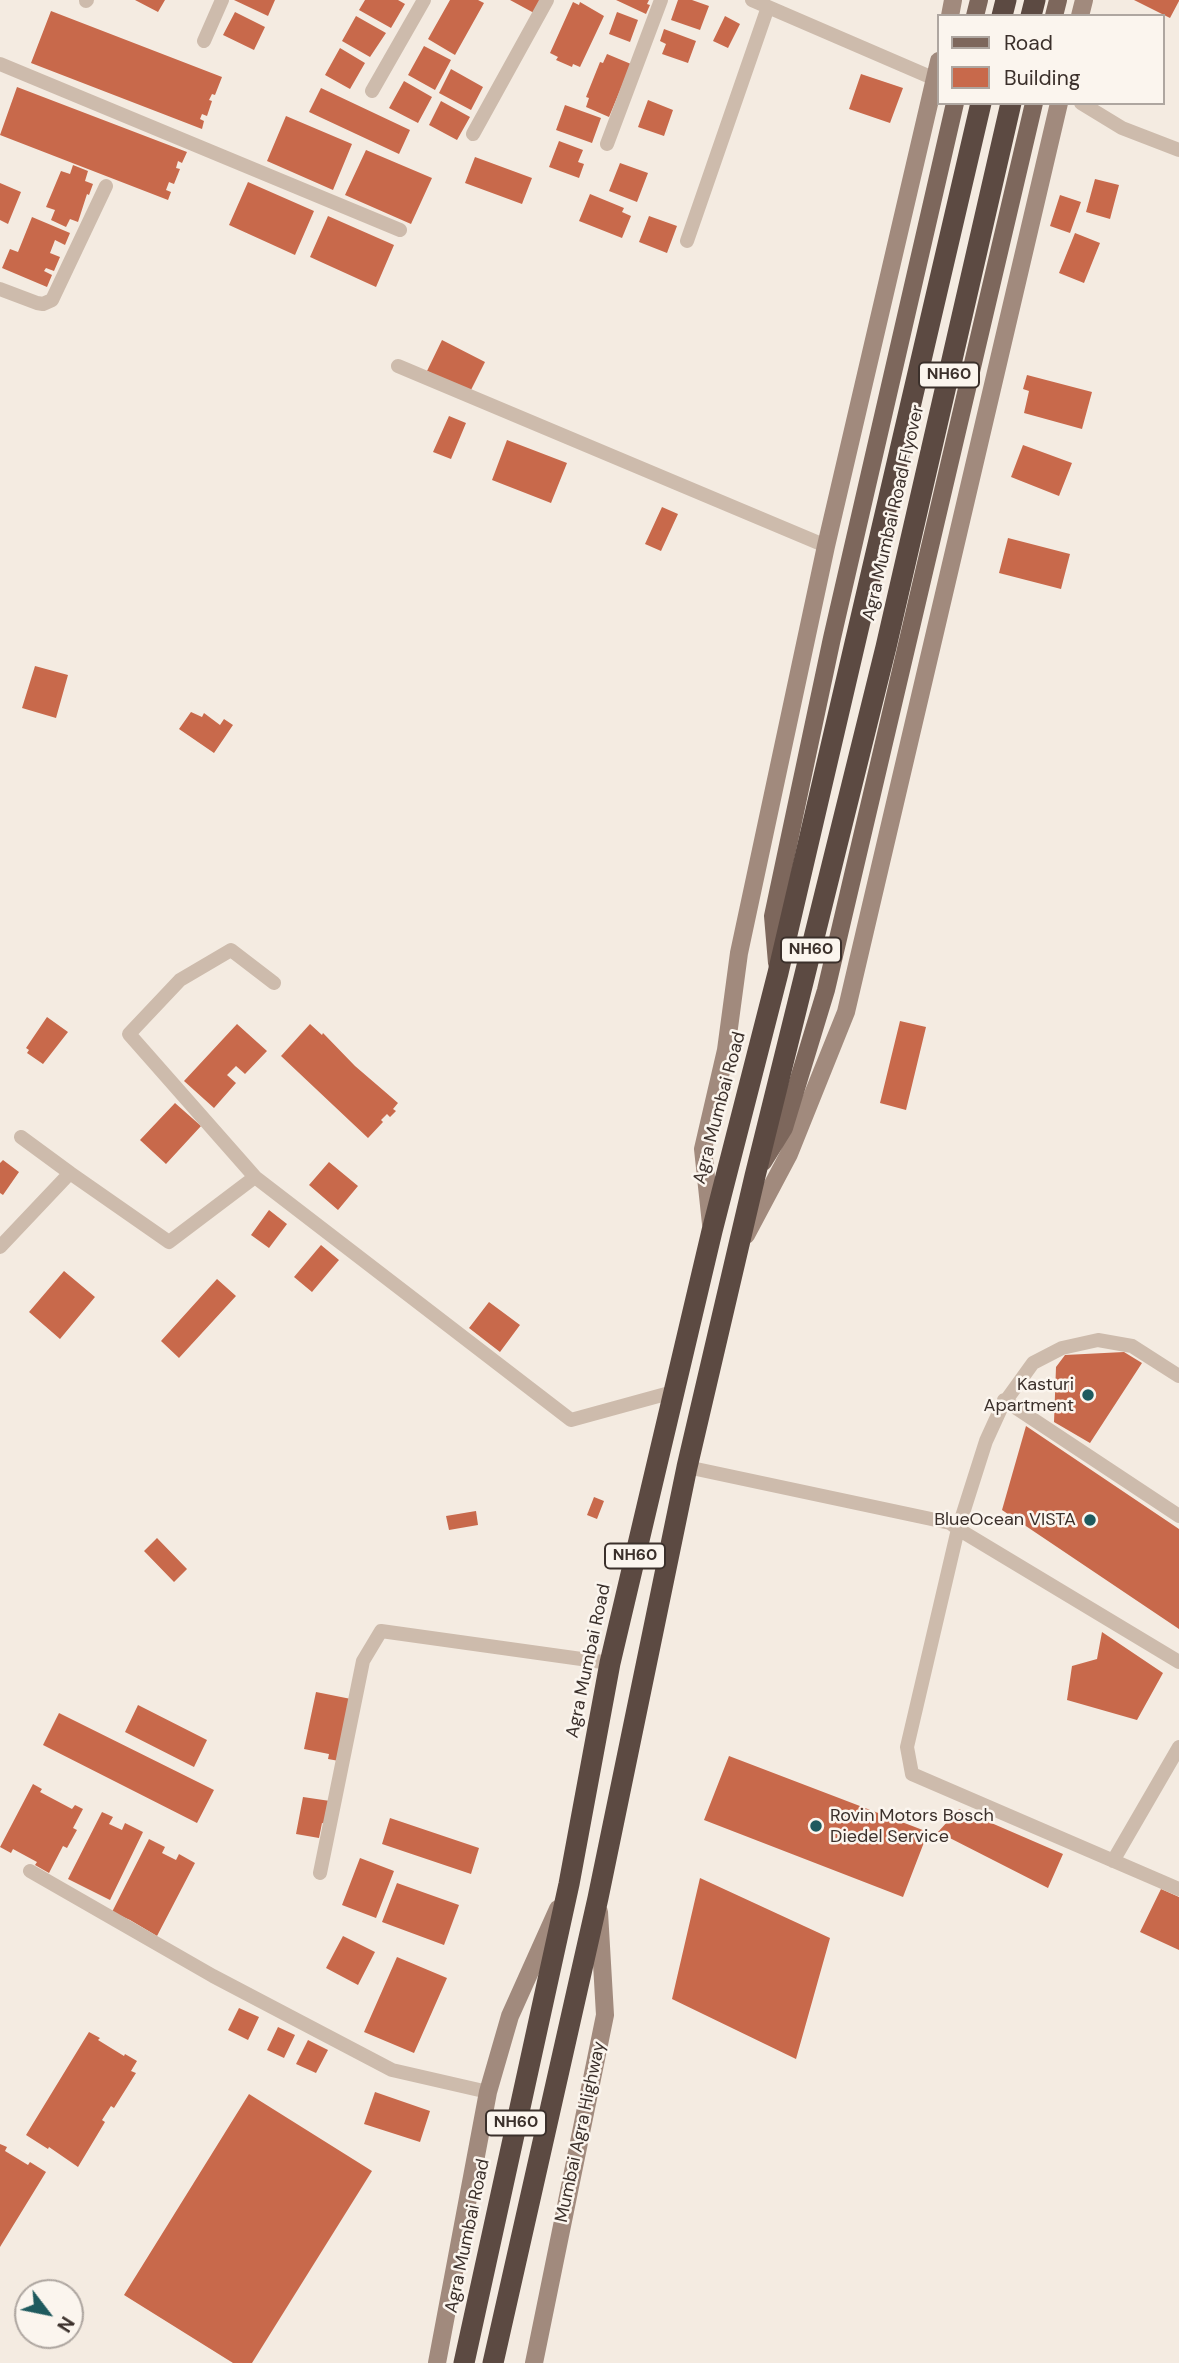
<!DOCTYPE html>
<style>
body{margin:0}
#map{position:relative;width:1179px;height:2363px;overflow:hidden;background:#f4ebe1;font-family:"DM Sans",sans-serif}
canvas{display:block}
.legend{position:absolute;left:937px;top:14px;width:228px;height:91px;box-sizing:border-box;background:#fbf5ee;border:2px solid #aea6a0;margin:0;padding:9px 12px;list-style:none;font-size:21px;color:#3b302b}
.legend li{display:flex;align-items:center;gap:14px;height:35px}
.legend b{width:35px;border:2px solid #aea6a0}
.north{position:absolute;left:14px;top:2279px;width:70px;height:70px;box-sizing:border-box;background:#fbf5ee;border:2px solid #aea6a0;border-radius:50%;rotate:122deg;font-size:19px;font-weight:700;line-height:28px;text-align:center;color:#3b302b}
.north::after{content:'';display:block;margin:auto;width:24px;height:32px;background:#1f5a5e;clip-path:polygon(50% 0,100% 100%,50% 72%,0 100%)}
</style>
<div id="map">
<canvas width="1179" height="2363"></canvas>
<ul class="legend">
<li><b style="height:9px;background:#7d675c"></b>Road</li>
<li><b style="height:19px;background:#c8694b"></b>Building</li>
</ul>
<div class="north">N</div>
</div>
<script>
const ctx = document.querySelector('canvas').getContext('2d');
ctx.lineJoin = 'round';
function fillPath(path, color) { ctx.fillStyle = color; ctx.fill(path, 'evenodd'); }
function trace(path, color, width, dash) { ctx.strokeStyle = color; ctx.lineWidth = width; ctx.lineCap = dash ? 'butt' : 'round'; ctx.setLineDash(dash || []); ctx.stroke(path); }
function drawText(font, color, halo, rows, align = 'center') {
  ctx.font = font + ' "DM Sans",sans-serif'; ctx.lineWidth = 5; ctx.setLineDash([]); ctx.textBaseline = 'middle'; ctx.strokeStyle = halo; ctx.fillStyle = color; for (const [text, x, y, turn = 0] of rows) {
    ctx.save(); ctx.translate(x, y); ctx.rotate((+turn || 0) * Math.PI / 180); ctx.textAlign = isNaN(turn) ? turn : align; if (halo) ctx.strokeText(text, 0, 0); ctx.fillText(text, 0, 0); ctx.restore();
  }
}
fillPath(new Path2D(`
 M135,0h30l-7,12z
 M234,0h41l-7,16z
 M365,0h33l7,4 -14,24 -32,-18z
 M450,0h28l6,3 -29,52 -27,-16z
 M510,0h31l-7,13z
 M616,0h33l-2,4 3,1 -4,9z
 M678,0h14l17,6 -9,24 -29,-10z
 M1134,0h45v1l-9,17z
 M573,2l6,3 1,-3 24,14 -24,51 -7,-3 -1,3 -16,-7 2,-3 -8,-4z
 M51,11l171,66 -7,18 -3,-1 -3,6 3,1 -5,15 -5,-2 -2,5 4,2 -2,8 -171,-66z
 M235,12l30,15 -11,23 -31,-15z
 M617,12l21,8 -8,22 -21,-8z
 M356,16l30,17 -16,24 -28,-16z
 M725,16l15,8 -12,24 -15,-7z
 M664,29l32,12 -8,22 -26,-9 4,-10 -6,-3z
 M424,46l27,14 -16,30 -27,-15z
 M340,48l25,15 -15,26 -25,-14z
 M607,54l24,10 -22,53 -23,-10 3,-9 -3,-1 14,-35 3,1z
 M451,69l32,18 -12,23 -32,-17z
 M861,74l42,14 -13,35 -41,-14z
 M404,81l28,16 -14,26 -29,-15z
 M17,87l170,65 -5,11 -4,-2 -2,7 4,1 -6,15 -5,-2 -3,8 5,2 -3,8 -168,-65z
 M321,88l89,42 -11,24 -90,-42z
 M648,100l25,10 -9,26 -26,-9z
 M441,101l29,16 -13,23 -28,-15z
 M565,105l36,13 -9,25 -36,-13z
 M286,116l66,28 -19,46 -66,-29z
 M559,141l24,9 -5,12 6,2 -5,14 -30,-11z
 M366,150l66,28 -21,46 -66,-29z
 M475,157l57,21 -10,26 -57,-21z
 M620,163l28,10 -11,29 -28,-11z
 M73,165l15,6 -3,10 8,3 -4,11 -2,-1 -9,28 -8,-3 -4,8 -15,-7 4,-10 -9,-3 15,-36 9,3z
 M1095,179l24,6 -9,34 -24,-7z
 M248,182l66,29 -19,44 -66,-30z
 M0,183l21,9 -13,32 -8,-4z
 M590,194l34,14 -2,4 9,4 -9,22 -43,-17z
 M1060,195l21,7 -11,31 -20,-7z
 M328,216l66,29 -18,42 -66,-30z
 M649,216l28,10 -10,27 -28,-11z
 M32,217l38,16 -5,12 -10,-5 -5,13 10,4 -6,14 -8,-3 -2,3 8,4 -5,12 -45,-19 8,-19 8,3z
 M1075,233l25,10 -16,40 -25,-10z
 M442,340l43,22 -15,30 -43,-21z
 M1027,375l65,17 -10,37 -58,-16 5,-22 -6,-2z
 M449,416l17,7 -15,36 -18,-7z
 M507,440l60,23 -16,40 -59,-23z
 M1023,445l49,18 -13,33 -48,-19z
 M662,507l16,7 -17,37 -16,-7z
 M1008,538l62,16 -9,35 -62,-16z
 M35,666l33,9 -12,43 -34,-10z
 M191,712l11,5 2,-4 16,12 4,-6 9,6 -19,28 -35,-24z
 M47,1017l21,15 -25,32 -16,-11 2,-3 -3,-2z
 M900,1021l26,6 -20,83 -26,-7z
 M237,1024l30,27 -22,23 -9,-8 -9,9 9,8 -22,25 -30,-27z
 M310,1024l12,11 1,-2 32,33 43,37 -5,6 3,2 -6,6 -3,-3 -6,6 2,2 -15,16 -87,-82z
 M175,1103l26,23 -35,38 -26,-24z
 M3,1160l16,12 -16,23 -3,-2v-30z
 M329,1162l29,24 -20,24 -29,-25z
 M269,1210l18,14 -18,24 -18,-13z
 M321,1245l18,15 -27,32 -18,-15z
 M64,1271l31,26 -35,42 -31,-27z
 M217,1279l19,17 -57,62 -18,-17z
 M489,1302l31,23 -20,27 -31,-24z
 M1124,1352l18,11 -52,80 -36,-21 2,-55 9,-12z
 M1026,1426l153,103v100l-177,-119z
 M594,1497l10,4 -7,18 -10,-4z
 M476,1511l2,14 -29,5 -3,-14z
 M157,1538l30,31 -13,13 -30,-31z
 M1102,1632l61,41 -26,47 -70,-20 5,-34 25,-7z
 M316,1692l35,7 -12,62 -11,-2 1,-5 -25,-5z
 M138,1705l69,35 -13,27 -69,-35z
 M59,1713l155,77 -17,33 -154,-78z
 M729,1756l199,76 -25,65 -199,-77z
 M33,1784l9,5 -2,3 32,17 3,-4 8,4 -10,19 4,2 -10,18 -4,-2 -14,27 -14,-8 2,-3 -24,-13 -2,4 -11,-6z
 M303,1797l27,4 -4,23 -4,-1 -3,15 -23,-4z
 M959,1809l104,45 -15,34 -110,-56z
 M102,1812l11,5 -4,7 13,6 3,-7 18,9 -33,68 -42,-21z
 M390,1818l89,30 -8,26 -89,-30z
 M149,1839l16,8 -3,6 14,7 3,-6 16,9 -38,73 -27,-16 -18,-8z
 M360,1858l34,13 -18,47 -34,-13z
 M700,1878l130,60 -34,121 -124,-60z
 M397,1883l62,22 -15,40 -62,-23z
 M1161,1889l18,8v53l-39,-18z
 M343,1936l32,16 -17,33 -32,-17z
 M397,1957l50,21 -33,75 -50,-21z
 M239,2008l20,9 -11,23 -20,-10z
 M278,2027l17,8 -11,23 -17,-8z
 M89,2032l11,6 -2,2 26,16 1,-2 12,7 -6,10 5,2 -22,35 -3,-2 -9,14 3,2 -27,45 -29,-20 -1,2 -22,-14z
 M308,2040l20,10 -12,23 -20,-9z
 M375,2092l55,19 -10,31 -56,-18z
 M249,2094l123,77 -120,192h-19l-109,-68z
 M0,2144l7,3 -2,4 23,14 2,-3 16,10 -46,75z`), '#c8694b');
trace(new Path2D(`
 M752,0l183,79
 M86,1l1,-1
 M204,41l18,-41
 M0,64l400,166
 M372,91l52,-91
 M1081,103l41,25 57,22
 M473,134l74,-134
 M607,144l54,-144
 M687,241l81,-234
 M0,289l37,14 6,1 9,-4 54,-114
 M398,366l428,180
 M21,1137l49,36
 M255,1177l-126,-143 51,-54 51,-30 43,33
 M0,1247l70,-74 99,69 86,-65 316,243 102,-28
 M1179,1376l-47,-30 -34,-6 -36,8 -29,15 -31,43 -16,35 -28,88 221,133
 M1004,1400l175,116
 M687,1467l263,56 8,6 -51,218 5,27 267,115
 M1113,1861l66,-114
 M30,1871l183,105 179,94 96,22
 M320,1873l43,-212 18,-30 229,32`), '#cdbbac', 14);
trace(new Path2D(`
 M950,16l3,-16
 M1080,16l4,-16
 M711,1224l-8,-75 23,-99 13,-97 87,-407 113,-485
 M746,1235l43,-81 57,-142 213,-909
 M437,2363l51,-271 22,-76 48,-107
 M534,2363l71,-348 -6,-103`), '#a18a7d', 18);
trace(new Path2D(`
 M975,16l4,-16
 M1054,16l4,-16
 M777,963l-4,-47 59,-278 123,-535
 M763,1162l21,-34 42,-138 208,-887`), '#7d675c', 18);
trace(new Path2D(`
 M1002,16l4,-16
 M1031,16l4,-16
 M464,2363l105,-479 41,-221 102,-432 66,-258 203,-870
 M493,2363l105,-465 89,-431 68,-291 131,-529 125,-544`), '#5c4a42', 21);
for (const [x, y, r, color] of [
 [1088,1395,7,"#1f5a5e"],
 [1090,1520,7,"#1f5a5e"],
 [816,1826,7,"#1f5a5e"]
]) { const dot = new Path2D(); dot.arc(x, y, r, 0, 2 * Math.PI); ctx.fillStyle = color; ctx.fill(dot); trace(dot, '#fbf5ee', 2.5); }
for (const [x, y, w] of [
 [949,375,60],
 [811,950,60],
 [635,1556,60],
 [516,2123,60]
]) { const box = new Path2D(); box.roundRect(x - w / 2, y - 12.5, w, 25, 5); ctx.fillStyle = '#fbf5ee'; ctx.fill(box); trace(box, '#3b302b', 2); }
drawText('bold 16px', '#3b302b', null, [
 ["NH60",949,375],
 ["NH60",811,950],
 ["NH60",635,1556],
 ["NH60",516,2123]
]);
drawText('18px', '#3b302b', '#fbf5ee', [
 ["Agra Mumbai Road Flyover",894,513,-77],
 ["Agra Mumbai Road",720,1108,-75],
 ["Agra Mumbai Road",589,1661,-78],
 ["Mumbai Agra Highway",581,2132,-78],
 ["Agra Mumbai Road",468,2236,-78]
]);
drawText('18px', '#3b302b', '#fbf5ee', [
 ["Kasturi",1074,1385],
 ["Apartment",1074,1406],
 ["BlueOcean VISTA",1076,1520],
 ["Rovin Motors Bosch",830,1816,"left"],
 ["Diedel Service",830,1837,"left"]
], 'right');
</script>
